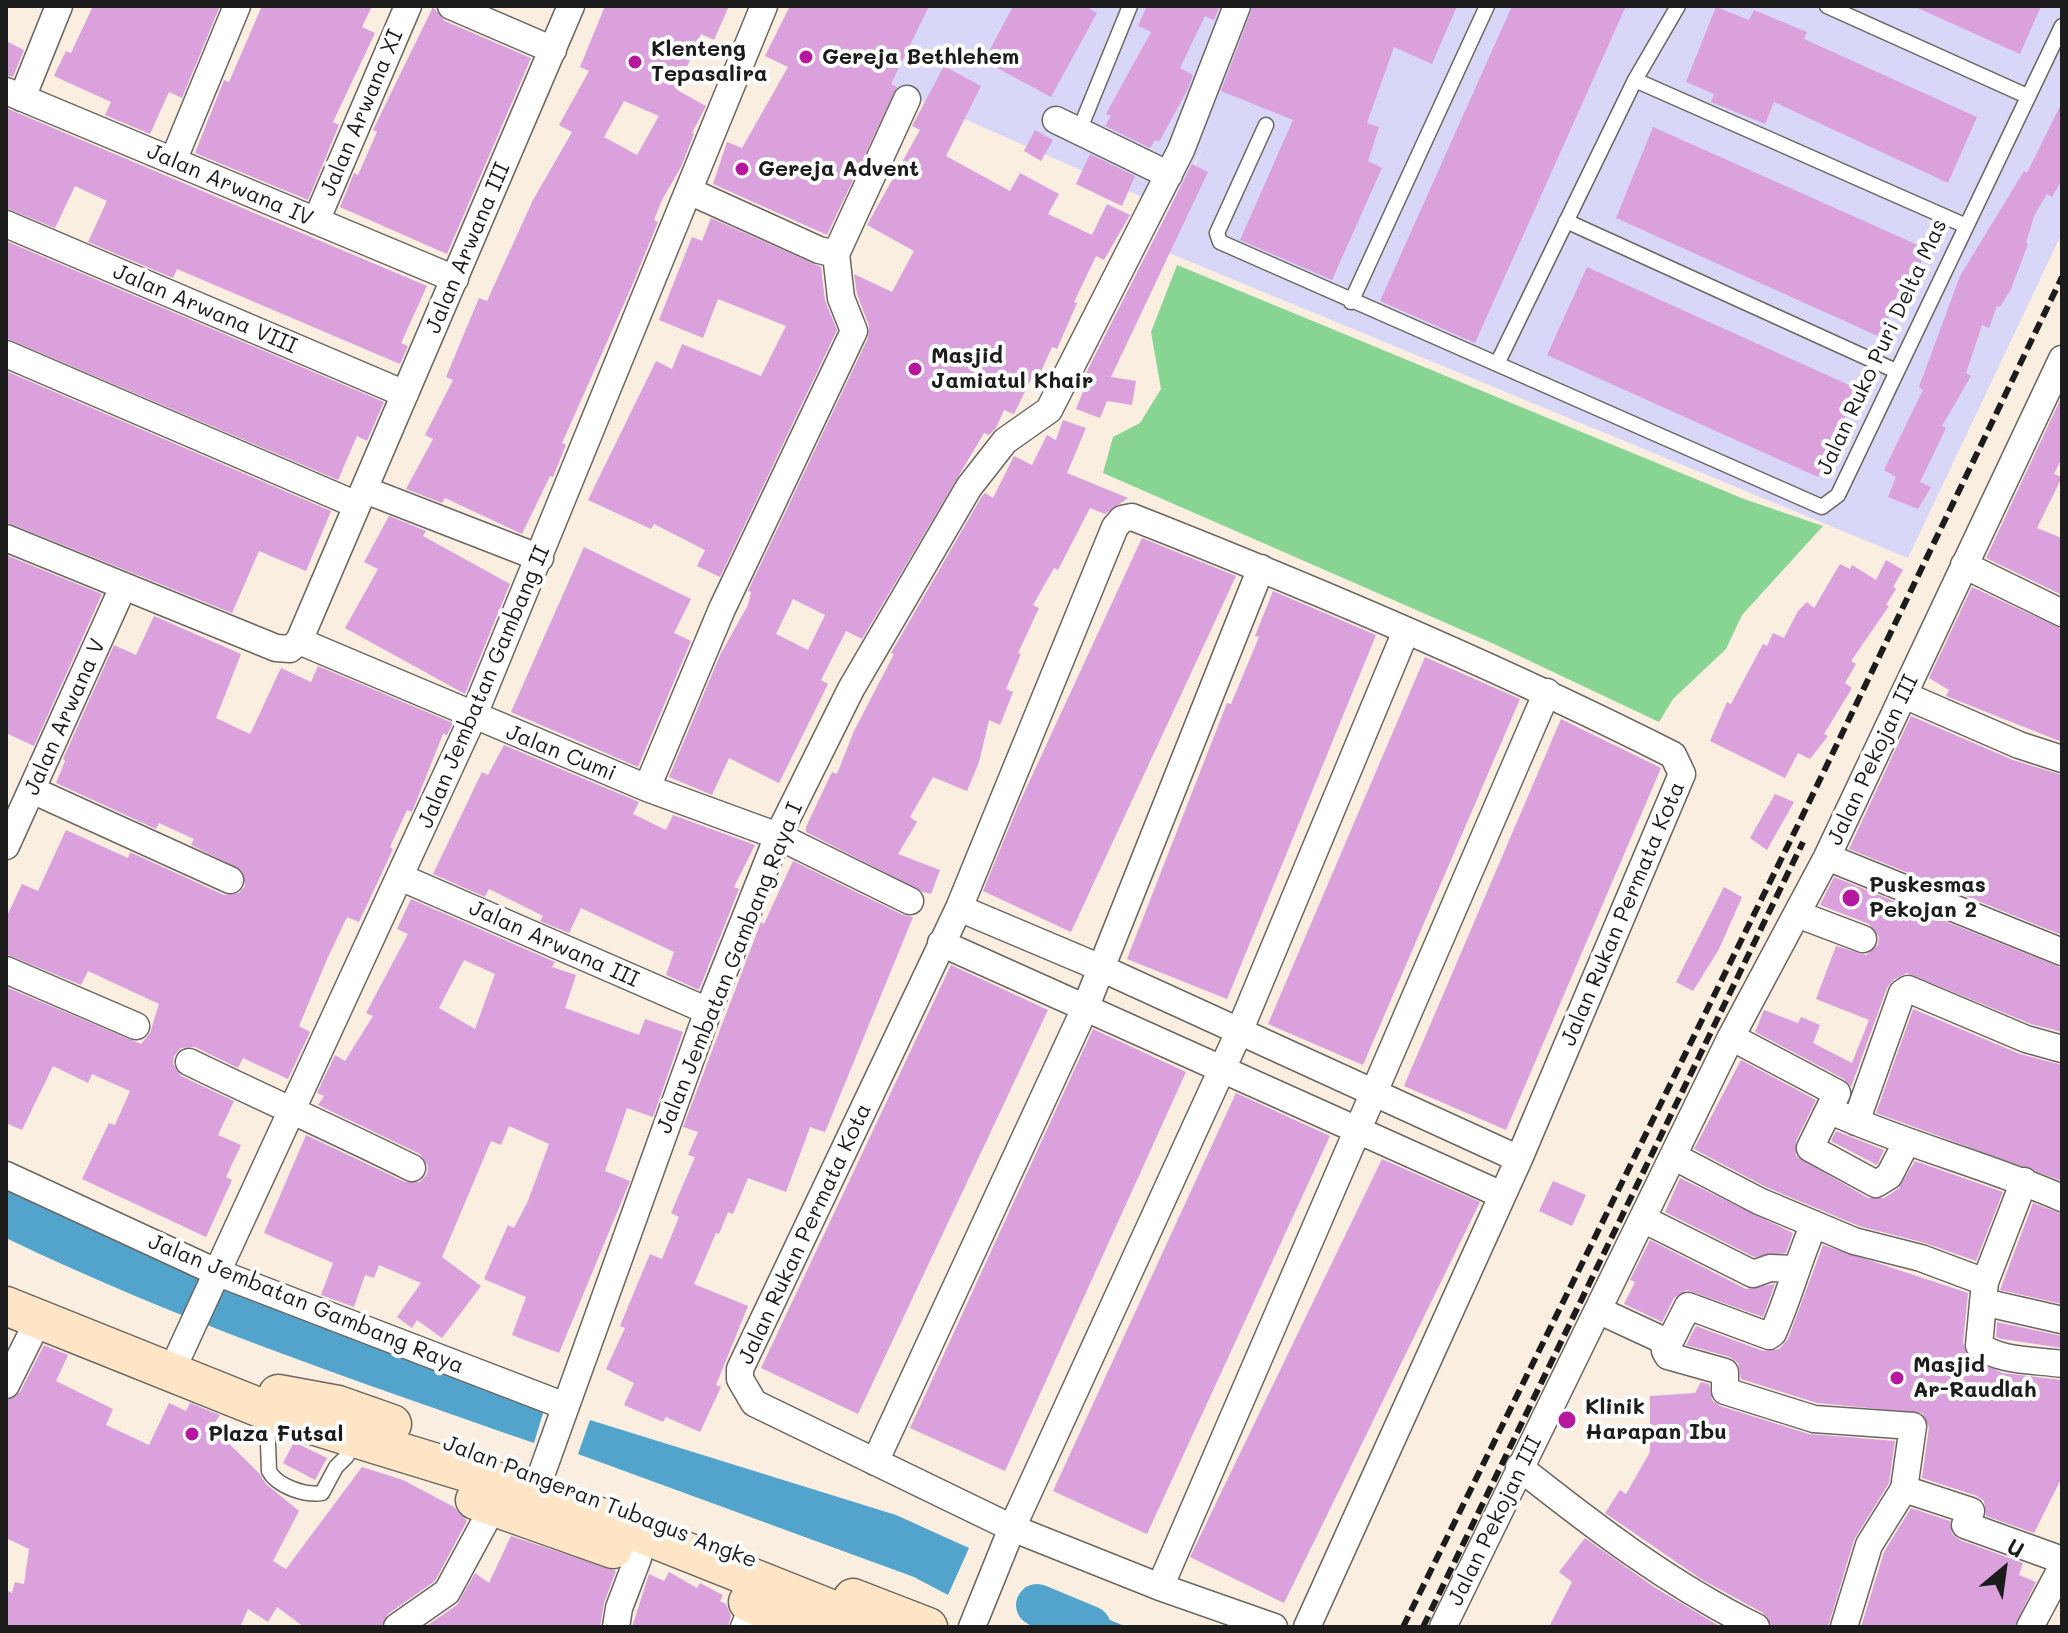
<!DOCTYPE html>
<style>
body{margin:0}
#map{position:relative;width:2068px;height:1633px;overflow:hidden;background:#faeee1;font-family:Mali,sans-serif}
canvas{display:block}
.frame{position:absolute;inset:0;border:8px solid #1c1c1c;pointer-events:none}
.north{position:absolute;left:1964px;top:1529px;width:80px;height:80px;-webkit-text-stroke:6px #fff;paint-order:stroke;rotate:29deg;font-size:22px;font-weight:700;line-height:32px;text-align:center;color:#1c1c1c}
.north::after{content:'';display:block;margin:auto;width:28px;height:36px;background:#1c1c1c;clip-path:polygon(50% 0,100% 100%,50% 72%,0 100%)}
</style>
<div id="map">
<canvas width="2068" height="1633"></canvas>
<div class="frame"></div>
<div class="north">U</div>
</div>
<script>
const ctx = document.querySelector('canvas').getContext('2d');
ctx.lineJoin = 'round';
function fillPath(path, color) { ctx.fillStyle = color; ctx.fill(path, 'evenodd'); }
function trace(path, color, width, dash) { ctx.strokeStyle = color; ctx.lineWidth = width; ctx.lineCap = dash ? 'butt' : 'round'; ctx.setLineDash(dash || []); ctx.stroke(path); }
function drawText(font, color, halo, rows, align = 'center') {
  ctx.font = font + ' Mali,sans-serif'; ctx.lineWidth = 8; ctx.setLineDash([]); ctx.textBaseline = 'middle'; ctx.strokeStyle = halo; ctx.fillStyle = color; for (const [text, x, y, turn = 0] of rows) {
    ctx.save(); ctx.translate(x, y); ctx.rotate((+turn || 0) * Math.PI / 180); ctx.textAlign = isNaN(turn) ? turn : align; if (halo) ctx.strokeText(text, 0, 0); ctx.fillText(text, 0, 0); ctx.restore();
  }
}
fillPath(new Path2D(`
 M796,6h1266v227l-154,325 -756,-312 53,-100 -38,62 -385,-169z`), '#d8d7f8');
fillPath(new Path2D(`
 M1177,265l567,234 79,27 -81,89 -16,34 -53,50 -14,23 -165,-78 -391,-171 10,-36 27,-14 21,-34 -10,-57z`), '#88d593');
fillPath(new Path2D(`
 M6,1186l540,217 -12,40c-178,-62 -358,-123 -528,-205z
 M590,1420l306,95 73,33 -21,47 -34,-18 -336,-123z
 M1047,1594l80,33 -91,-2z`), '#53a4cd');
trace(new Path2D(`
 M1037,1605l53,22`), '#53a4cd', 42);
fillPath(new Path2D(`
 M93,6h127l-38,92 -13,-6 -19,42 -45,-19 6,-13 -57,-26 12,-25 5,2z
 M262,6h110l-10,21 13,6 -42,89 6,3 -31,75 -113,-47 29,-73 5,2z
 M605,6h124l-15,34 -13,-6 -24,56 29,16 -14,27 2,1 -13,33 -19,33 -8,20 4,2 -27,66 -69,155 4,2 -13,32 -3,-1 -28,58 -77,-36 -3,5 -36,-14 27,-50 -8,-4 28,-55 -7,-3 33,-79 8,3 46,-101 39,-68 -13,-7 30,-54 -9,-4zM624,101l35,15 -22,39 -33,-18z
 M790,6h139l-38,78 6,3 -70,148 -114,-51 14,-42 15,6 46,-81 -23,-11z
 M1013,6h72l12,7 -46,84 -67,-36z
 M1147,6h73l-6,14 -9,-4 -25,52 13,7 -5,14 -29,53 -4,-2 -5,8 -45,-22 6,-10 -5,-2 45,-82 -13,-6z
 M1253,6h204l-25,58 -38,-17 -27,76 12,4 -11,34 14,7 -50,112 -92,-40 53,-120 -72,-29z
 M1512,6h114l-151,337 -95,-42z
 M1913,6h128l-21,48z
 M433,7l12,14 86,37 -84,196 -107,-47 14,-34 4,2 19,-43 -4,-2z
 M1716,7l33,13 5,-10 53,22 -3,7 173,78 -29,66 -174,-81 -9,22 -54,-22 3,-8 -28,-12z
 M6,41l18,9 -11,27 -7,-2z
 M944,66l37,20 -35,70 64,35 10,-18 39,21 -11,20 44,21 15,-31 23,11 -26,45 -8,-4 -22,46 3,1 -20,46 -5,-2 -13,29 -5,-3 -20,41 -10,-4 -8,18 -7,7 -5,-2 -122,206 -16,-8 -25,49 7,4 -49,99 -50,-25 -17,37 -43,-18 51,-122 28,-50 3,-13 -3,-1 120,-253 1,-12 -12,-32 -3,-20 38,18 22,-41 -47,-26 53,-95 -8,-4zM793,599l32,16 -17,35 -32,-16z
 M2062,102v78l-10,17 -5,-3 -13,22 -8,27 2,1 -17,45 -11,18 -3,-1 -8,22 -7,-3 -16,48 5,3 -29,50 4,2 -26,54 11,5 -13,22 -30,-12 8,-20 -12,-7 39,-80 -4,-3 41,-111 64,-105 3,2z
 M6,108l421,178 -26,57 7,3 -8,18 -223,-95 -4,9 -85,-36 19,-41 -32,-15 -20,42 -49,-20z
 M1653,127l274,122 -21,47 -6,-3 -20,44 -264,-119z
 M1035,130l18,10 -12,21 -17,-10z
 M1090,154l45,22 -13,30 -46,-22z
 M1192,164l16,8 -97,205 25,4 -4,24 -25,-4 -7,17 -24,-9 13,-32 -3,-4z
 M711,218l110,49 4,33 12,30 -117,247 -23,-11 8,-16 -51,-26 -3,5 -63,-29 68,-139 16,8 10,-25 79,32 25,-50 -68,-27 -15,39 -44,-18 33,-83 10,4z
 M6,241l378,161 -17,39 -10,-5 -19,44 -332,-142z
 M1587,267l271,122 -40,88 -271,-122z
 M6,371l325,140 -25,60 -47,-20 -27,62 -226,-91z
 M2062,396v62l-8,16 8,3 -25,51 25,10v57l-76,-37z
 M1063,420l23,8 -19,45 61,25 -23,16 -15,-6 -32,62 -4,-2 -21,37 6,3 -21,45 3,1 -15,35 7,3 -13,33 -11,-5 -10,42 -12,29 -34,-14 -23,40 7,5 -19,32 42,16 -9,24 -8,-2 -117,-60v-5l26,-55 5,2 17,-43 40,-77 -3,-1 91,-157 3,-3 8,5 21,-42 18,9 15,-30 9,5z
 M389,516l37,15 -3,5 87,48 -45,110 -120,-66 33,-59 -14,-7z
 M1142,538l94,38 -165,356 -88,-41 35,-85z
 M584,547l107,52 -17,34 17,8 -53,126 -127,-55z
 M6,555l96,39 -68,152 -28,-13z
 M1886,560l17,10 -10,17 3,2 -10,16 3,1 -38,55 5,3 -11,19 7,5 -28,46 4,2 -18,23 -12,-6 -13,25 -75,-37 17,-39 4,2 32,-60 4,2 6,-13 11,5 14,-27 9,-9 7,6 26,-44 10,5 2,-4 24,15z
 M1972,587l90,42v113l-116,-46 3,-6 -20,-12z
 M1273,591l103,44 -149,364 -100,-40 100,-256 4,1 28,-67 -4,-1z
 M154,616l87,38 -25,64 34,16 31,-66 30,14 7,-16 135,57 -6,12 -4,-1 -31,78 -5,-2 -17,37 3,2 -34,73 -12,-5 -19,40 -29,69 11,6 -22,47 -45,-21 -5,10 -43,-21 -14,1 -7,8 -1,8 8,12 53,25 -16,34 23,10 -15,32 6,3 -26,57 -124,-58 27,-56 6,2 15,-34 -38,-17 -4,9 -35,-17 -31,64 -16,-7v-136l135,57 9,-11 9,-29 -71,-33 -7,14 -75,-31v-36l16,-34 16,7 28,-61 62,28 2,-6 94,43 15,-2 6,-7 -3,-16 -51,-25 3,-6 -35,-16 -3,6 -100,-46 9,-22 -2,-2 51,-114 22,10z
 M1425,657l95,42 -157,366 -95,-41z
 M1911,716l102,44 49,15v160l-213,-86z
 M1561,719l100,49 -155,362 -102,-44z
 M504,745l135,57 -6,12 33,16 7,-15 82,30 -21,42 5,2 -40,101 -33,-15 8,-23 -93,-44 -12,25 -29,-12 3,-5 -54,-27 -4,8 -52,-23 49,-102 6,3z
 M1775,794l19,8 -27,48 -17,-12z
 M793,861l110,54 10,2 -88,215 -15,-5 -24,65 -38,-14 -15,36 -5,-2 -9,22 -3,-1 -22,51 54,22 -32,79 5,2 -21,45 -34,-15 -3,5 -39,-17 10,-22 -28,-14 19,-41 -5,-2 30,-72 12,5 17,-42 -8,-4 24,-56 -7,-2 10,-23 -15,-5 78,-205 3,2z
 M1834,877l228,91v64l-31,-8 -124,-51 -14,7 -6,8 -36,99 -7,-8 -89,-47 9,-22 34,13 3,-6 19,8 -7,18 39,20 17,-43 -53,-21 20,-53 30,9 12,-10 1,-8 -10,-13 -49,-19z
 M1724,887l18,10 -23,52 -26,42 -17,-9z
 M411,899l144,63 -3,5 24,8 -11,33 74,27 6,-16 38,13 -30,85 -26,-9 -22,63 25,10 -71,172 -47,-18 14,-38 -42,-18 24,-54 6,3 14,-27 21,-57 -40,-18 -8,19 -10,-4 -49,116 39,29 -39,52 -25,-18 -5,8 -15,-11 24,-34 -42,-18 -5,13 -9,-3 -11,32 -33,-12 12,-32 -69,-30 42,-98 99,47h15l7,-8 1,-8 -8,-12 -102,-49 6,-9 -7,-3 18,-38 10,6 28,-45 -7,-3 42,-79 -11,-5zM464,960l31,14 -20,55 -36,-21z
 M951,965l97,45 -190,404 -97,-46z
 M1913,1009l107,45 42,11v116l-186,-68z
 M1093,1029l93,43 -181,399 -95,-43z
 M1741,1060l75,40 -20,41v15l72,42h16l14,-9 17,-28 88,31 -27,69 -51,-18 -66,-17 -93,-39 -72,-38z
 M1236,1093l94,43 -183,398 -94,-43z
 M1836,1131l48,19 -7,15 -46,-24z
 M1382,1159l98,43 -196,401 -94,-46z
 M1680,1178l113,55 -7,20 -32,4 -89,-45z
 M1553,1181l33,14 -14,31 -33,-15z
 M2033,1203l29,11v90l-62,-14z
 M1650,1240l96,49 29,-5 -12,33 -76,-27 -13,8 -12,24 -38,-18 11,-22 -5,-2z
 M1823,1245l145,48 -5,50 7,15 33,15 59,7v97l-28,56 -48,-17 -2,-15 -7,-5 -55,-18 7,-51 -7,-14 -105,-10 -76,-24 -3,-16 -8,-6 -44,-12 10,-19 67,25 16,-2 9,-10z
 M1997,1322l65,14v12l-60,-9 -6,-2z
 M44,1345l24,10 -12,26 57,28 -7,16 43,20 20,-42 17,8 4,-8 30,12 -8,12 47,46 7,11 33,27 -26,50 13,8 76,-102 41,13 51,27 13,14 -32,60 -47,33 -7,13h-77l-27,-20 -9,15 -20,-13 -8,18h-234v-37l6,3 3,-11 9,2 5,-35 -23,-11v-137l14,-9z
 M1701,1382l8,2 3,16 8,6 89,28 86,7 -6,42 -35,57 -26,87h-56l-9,-14 -62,-34 -96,-66 15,-23 6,4 24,-42v-56l45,-3z
 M294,1442l33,16 -12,22 -32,-17z
 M1911,1508l39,13 2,13 8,6 63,23 -4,12 17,7 -22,45h-153l23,-75z
 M511,1536l105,35 -12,32 -4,24h-175l32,-22 18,-32 14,10z
 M1585,1538l69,49 67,40h-172l23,-45 -13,-10z
 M669,1572l28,16 3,-5 23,12 -3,6 6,3 5,12 -3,11h-96l17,-53 15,7z`), '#dba1dd');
const lane = new Path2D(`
 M1827,6l200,90
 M1635,80l329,145
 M1266,125l-49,108 3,9 602,265 16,-12 224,-469
 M1079,131l51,-125
 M1566,221l330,150
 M1351,302l136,-296
 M1497,364l138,-284 43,-74
 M267,1415l2,56c8,15 36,25 53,22l14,-26 11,-11`);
const street = new Path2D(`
 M451,6l102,44
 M6,91l449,188
 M22,98l37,-92
 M1056,120l113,55
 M173,161l64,-155
 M689,191l130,59 17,4
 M316,221l92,-215
 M6,224l399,170
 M6,354l351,151
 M365,490l175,68
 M6,538l270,110 14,1 9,-8 272,-635
 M1964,565l98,48
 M299,641l348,147 131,48 132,65
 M1904,695l115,50 43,14
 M647,788l75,-179 132,-278 -13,-33 -5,-44 71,-155
 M32,790l198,90
 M6,846l117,-259
 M1827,857l235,95
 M400,877l308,134
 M959,908l142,60 418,191
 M1797,914l66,25
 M941,943l561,252
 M6,970l130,56
 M1731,1037l106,56 -27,55 66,36 13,-8 17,-33
 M189,1062c74,36 149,69 223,106
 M1840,1115c73,32 149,51 222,83
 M1856,1122l46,-129 6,-4 118,50 36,10
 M1673,1156l86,45 95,40 67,17 64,24
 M6,1175l210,97 349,134
 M2024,1181l-39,101 -6,63c20,17 58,15 83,19
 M1643,1219l110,55 17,-6 25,1
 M1814,1224c-16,37 -25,73 -41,109l-4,3 -81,-30 -23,45 3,5 57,16v19l89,28 99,7 -9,63 -35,56 -25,82
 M1983,1302l79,18
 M1600,1311l69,32
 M178,1357l295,-640 291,-711
 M6,1385l33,-66
 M875,1462l211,-456 175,-438
 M1519,1467c76,60 150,117 237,160
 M540,1478l168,-467 70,-175 73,-147 118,-202 36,-46 44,-31 132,-260 56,-144
 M1904,1489l67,22 -6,14 97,35
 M1160,1587l387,-895
 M397,1627l50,-35 46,-85
 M616,1627l3,-19 19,-50
 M744,1627l10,-23
 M972,1627l40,-99 227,-496 167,-401
 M1274,1627l-114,-40 -148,-59 -258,-125 -14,-24v-10l219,-461 156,-381 7,-8 10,-2c183,72 365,149 541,238l9,19 -163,385 -212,468
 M1443,1627l288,-590 96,-180 235,-498
 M2030,1627l32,-60`);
const secondary = new Path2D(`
 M6,1306l267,107 281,86 322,128
 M278,1394l60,11 54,19
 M475,1500l138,49
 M853,1598l75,29
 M748,1602l56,25`);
trace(lane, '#6a6661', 17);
trace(street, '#6a6661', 29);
trace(secondary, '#6a6661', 41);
trace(lane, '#fff', 14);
trace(street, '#fff', 26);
trace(secondary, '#fde5c5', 38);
trace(new Path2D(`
 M1403,1627l396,-804 263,-546
 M1423,1627l380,-785`), '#1c1c1c', 6, [12, 6]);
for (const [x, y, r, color] of [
 [806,57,8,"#b5179e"],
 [635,62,8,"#b5179e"],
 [742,169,8,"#b5179e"],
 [915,369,8,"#b5179e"],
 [1851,898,10,"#b5179e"],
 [1897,1378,8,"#b5179e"],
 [1567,1420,10,"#b5179e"],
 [192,1434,8,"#b5179e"]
]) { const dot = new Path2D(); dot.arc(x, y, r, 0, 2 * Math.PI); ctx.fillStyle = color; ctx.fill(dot); trace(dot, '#fff', 3); }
drawText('bold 22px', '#1c1c1c', '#fff', [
 ["Klenteng",651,49],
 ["Tepasalira",651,74],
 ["Gereja Bethlehem",822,57],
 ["Gereja Advent",758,169],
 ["Masjid",931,356],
 ["Jamiatul Khair",931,381],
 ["Puskesmas",1869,885],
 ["Pekojan 2",1869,910],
 ["Masjid",1913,1365],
 ["Ar-Raudlah",1913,1390],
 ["Klinik",1585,1407],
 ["Harapan Ibu",1585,1432],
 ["Plaza Futsal",208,1434]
], 'left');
drawText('22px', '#1c1c1c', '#fff', [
 ["Jalan Arwana XI",362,113,-67],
 ["Jalan Arwana IV",230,185,23],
 ["Jalan Arwana III",468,248,-67],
 ["Jalan Arwana VIII",205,309,23],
 ["Jalan Ruko Puri Delta Mas",1882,347,-65],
 ["Jalan Jembatan Gambang II",484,687,-67],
 ["Jalan Arwana V",65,717,-66],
 ["Jalan Cumi",561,753,22],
 ["Jalan Pekojan III",1873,760,-65],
 ["Jalan Rukan Permata Kota",1623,914,-67],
 ["Jalan Arwana III",554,944,24],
 ["Jalan Jembatan Gambang Raya I",730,968,-68],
 ["Jalan Rukan Permata Kota",805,1234,-65],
 ["Jalan Jembatan Gambang Raya",306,1304,22],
 ["Jalan Pangeran Tubagus Angke",600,1502,21],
 ["Jalan Pekojan III",1495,1521,-64]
]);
</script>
